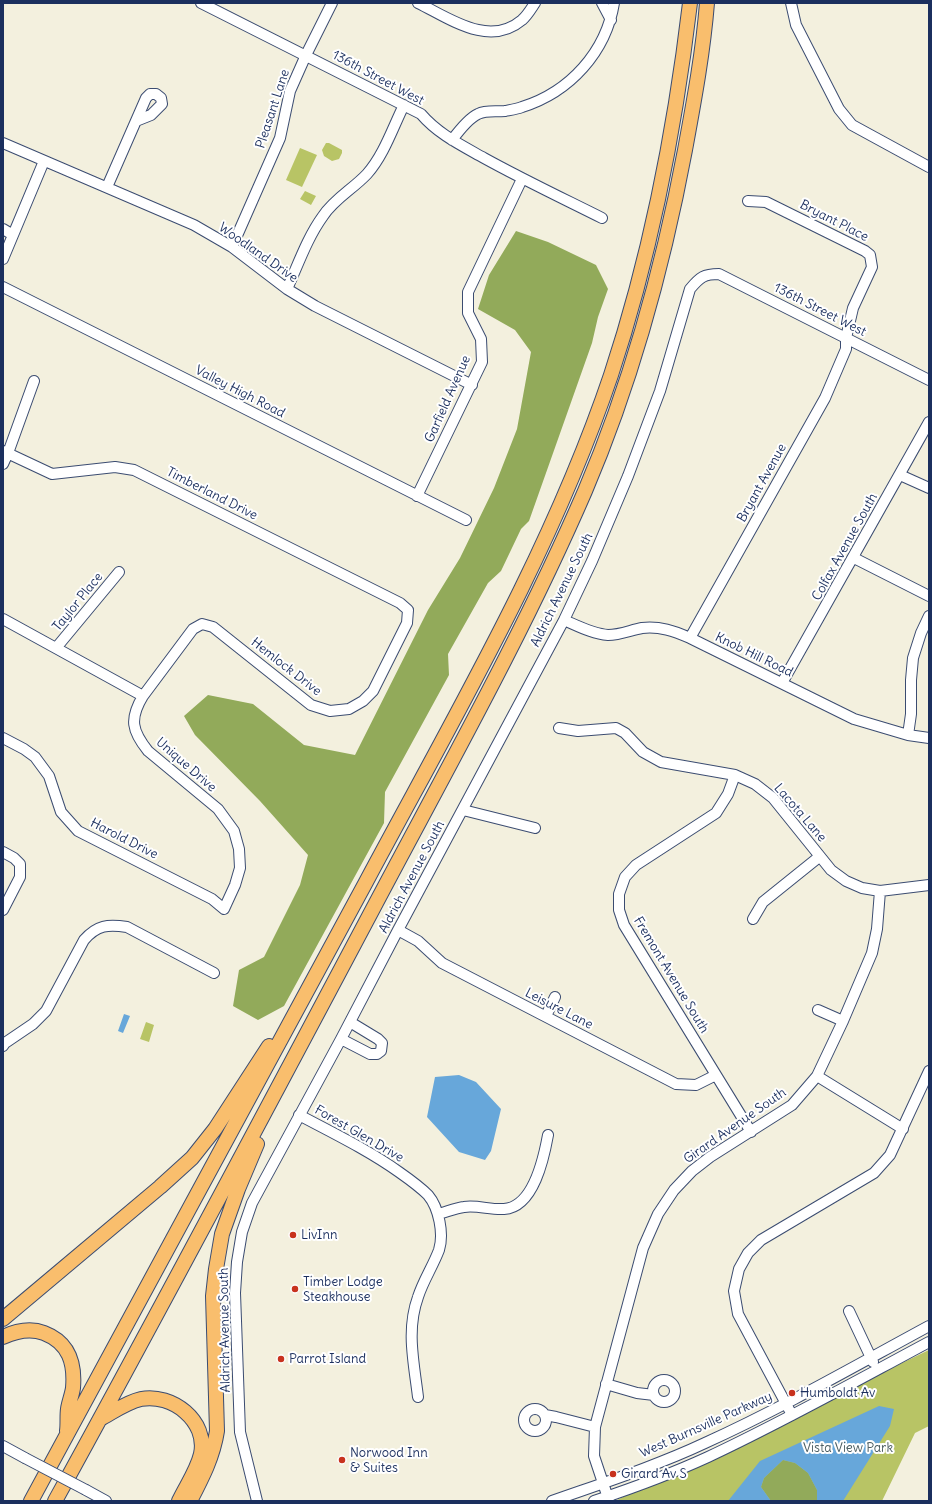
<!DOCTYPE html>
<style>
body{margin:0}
#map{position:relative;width:932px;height:1504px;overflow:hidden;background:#f3f0de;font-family:Delius,sans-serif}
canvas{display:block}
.frame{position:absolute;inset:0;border:4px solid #1b2f5e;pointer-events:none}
</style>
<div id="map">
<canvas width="932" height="1504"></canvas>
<div class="frame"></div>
</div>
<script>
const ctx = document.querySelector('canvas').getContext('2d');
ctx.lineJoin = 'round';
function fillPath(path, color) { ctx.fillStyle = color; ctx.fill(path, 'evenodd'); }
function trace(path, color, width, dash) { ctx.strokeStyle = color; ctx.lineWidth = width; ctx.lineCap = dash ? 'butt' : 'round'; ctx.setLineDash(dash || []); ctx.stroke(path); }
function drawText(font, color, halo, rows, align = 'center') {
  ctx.font = font + ' Delius,sans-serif'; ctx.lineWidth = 4; ctx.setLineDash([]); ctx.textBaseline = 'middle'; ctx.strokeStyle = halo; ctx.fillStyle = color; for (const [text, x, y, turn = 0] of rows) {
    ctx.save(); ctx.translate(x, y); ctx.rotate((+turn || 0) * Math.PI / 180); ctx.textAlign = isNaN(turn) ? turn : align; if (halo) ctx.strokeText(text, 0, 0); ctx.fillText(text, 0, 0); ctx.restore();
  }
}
fillPath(new Path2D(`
 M326,143h3l13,7v3l-3,6 -7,2 -8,-5 -2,-6z
 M300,148l17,7 -15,32 -16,-7z
 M305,191l11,5 -5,9 -11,-6z
 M146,1022l8,3 -5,17 -9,-3z
 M929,1350v76l-14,7 -33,68h-267z`), '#b8c465');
fillPath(new Path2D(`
 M516,231l32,11 48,23 12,24 -10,28 -6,26 -63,178 -8,8 -20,42 -13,12 -40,71 1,21 -64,117 -1,31 -100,183 -26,14 -25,-14 6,-36 25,-13 36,-72 8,-30 -48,-54 -65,-66 -11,-19 24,-21 45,9 51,41 51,10 73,-145 32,-52 34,-70 23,-59 14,-77 -16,-22 -37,-21 11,-34z
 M783,1460l12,3 13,10 9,17v11h-46l-10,-14 3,-9z`), '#92aa5a');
fillPath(new Path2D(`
 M124,1014l6,2 -7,17 -5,-2z
 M459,1075l17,7 25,27 -10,42 -6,9 -26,-8 -32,-35 8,-40z
 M879,1406l15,3 -4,17 -47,75h-26v-11l-9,-17 -13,-10 -12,-3 -19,18 -3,9 10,14h-43l32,-40z`), '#67a7da');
const minor = new Path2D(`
 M201,3l220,111c17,20 40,31 63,44 38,21 78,40 118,60
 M418,3c31,15 71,45 104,17 5,-4 9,-11 13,-17
 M602,3l9,17
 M791,3l5,22 43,84 13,16 77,42
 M452,140c6,-8 17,-22 26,-26 8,-4 17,-2 27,-3 5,-1 12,-2 17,-4 48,-15 84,-55 92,-104
 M3,143l191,82 38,22 55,42 28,17 157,79
 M107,187l39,-89 4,-4h6l5,4 1,6 -11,11 -15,6
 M3,229l10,6
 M232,247l48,-109 10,-47 16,-36 26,-52
 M3,259l41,-98
 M3,287l463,233
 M287,289c11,-24 20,-51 36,-73 11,-17 30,-27 44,-42 17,-19 26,-47 37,-69
 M3,451l49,23 63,-7 19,3 266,133 8,7 -1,13 -34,68 -10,10 -14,8 -19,2 -19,-6 -98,-78 -11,-3 -9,5 -50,67
 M3,464l5,-11 26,-72
 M900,475l29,13
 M417,496l65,-134 -1,-23 -13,-26v-21l54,-113
 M854,558l75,38
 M3,619l140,77c-14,23 -11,35 5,55l70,58 16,22 5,18 1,19 -5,17 -11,24 -12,-10 -134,-68 -17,-19 -12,-36 -14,-19 -11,-8 -21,-11
 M564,620c14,6 29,14 44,15 12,0 23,-5 34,-7 18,-2 32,3 48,10l164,81 54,16 21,3
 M690,638l135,-240 21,-49v-11l7,-30 19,-41 -2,-12 -5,-4 -99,-49 -18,-1
 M56,648l63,-76
 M782,683l147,-261
 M559,728l19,3 38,-3 9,5 18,19 18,10 74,13 20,9 18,14 58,72 15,11 16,7 18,3 49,-6
 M908,735l3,-21v-34l2,-22 8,-25 8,-17
 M735,775l-7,19 -12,19 -80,52 -11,12 -6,17v16l5,15 127,207
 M463,810l72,18
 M3,852l11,6 6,6v13l-17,33
 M753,919l10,-17 56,-45
 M398,930l20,11 24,22 234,121 20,1 20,-10
 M818,1010l25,11
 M546,1016l9,-19
 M341,1039l29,15h7l4,-3 1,-8 -4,-4 -28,-17
 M3,1046l2,-3 28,-19 13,-13 38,-71c13,-15 24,-16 43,-13l87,46
 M817,1076l86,53
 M299,1115c34,18 69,35 100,57 10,7 20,14 29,23 11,13 16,39 11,55 -6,16 -16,31 -21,47 -12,33 -4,66 0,100
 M438,1214c8,-2 18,-6 26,-7 13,-2 27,3 40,2 30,-2 40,-52 44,-74
 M849,1311l24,51
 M653 1391a11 11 0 1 1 22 0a11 11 0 1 1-22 0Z
 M606,1384l31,9 17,2
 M524 1420a11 11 0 1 1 22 0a11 11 0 1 1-22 0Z
 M545,1415l11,2 39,10
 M792,1415l-54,-101 -4,-23 5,-22 9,-16 13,-13 113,-67 16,-18 39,-84
 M3,1446l22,12
 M86,1490l20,11
 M257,1501l-17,-69 -5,-139 2,-31 5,-30 10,-29 89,-164 57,-109 166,-310 28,-59 36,-85 32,-85 30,-102c10,-12 14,-15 29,-15l210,106
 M552,1501c51,-18 104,-35 153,-58 77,-35 150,-77 224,-117
 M594,1501c39,-13 77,-27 114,-44 75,-35 148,-76 221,-115
 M609,1501l-15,-45 1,-29 48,-179 15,-34 16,-24 18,-19 18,-14 82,-52 25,-29 26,-55 29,-68 5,-24 3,-38`);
const highway = new Path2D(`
 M3,1319l157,-132 32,-29 23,-29 54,-83
 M3,1337c13,-6 28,-9 41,-4 26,10 31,31 29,55 -1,7 -4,14 -5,21 -1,7 0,15 -1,22
 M100,1419c13,-7 27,-17 41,-20 31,-6 67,22 60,55 -4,17 -15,32 -22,47
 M31,1501c111,-207 225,-412 335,-619 88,-165 185,-329 245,-507 40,-121 64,-246 79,-372
 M55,1501c109,-198 215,-398 321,-598 72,-136 148,-271 209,-412 47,-110 78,-224 100,-341 9,-49 18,-97 22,-147
 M190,1501c12,-23 23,-44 27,-70l-4,-135 3,-27 6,-35 16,-45 19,-45`);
trace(minor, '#3b4c71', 12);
trace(highway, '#3b4c71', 16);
trace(minor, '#fff', 10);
trace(highway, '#f9be6d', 14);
const minorBridge = new Path2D(`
 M25,1458l61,32`);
trace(minorBridge, '#3b4c71', 12, []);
trace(minorBridge, '#fff', 10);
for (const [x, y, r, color] of [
 [293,1235,4,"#c8321e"],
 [295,1289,4,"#c8321e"],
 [281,1359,4,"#c8321e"],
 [792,1393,4,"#c8321e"],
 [342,1460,4,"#c8321e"],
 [613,1474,4,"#c8321e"]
]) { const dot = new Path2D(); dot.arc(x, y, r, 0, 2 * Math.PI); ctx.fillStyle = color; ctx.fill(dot); trace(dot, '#fff', 1.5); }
drawText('13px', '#1b2f5e', '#fff', [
 ["136th Street West",378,78,28],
 ["Pleasant Lane",273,109,-72],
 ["Bryant Place",834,221,27],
 ["Woodland Drive",258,253,35],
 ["136th Street West",820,310,27],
 ["Valley High Road",240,392,27],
 ["Garfield Avenue",448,399,-66],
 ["Bryant Avenue",762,483,-61],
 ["Timberland Drive",212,494,27],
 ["Colfax Avenue South",845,547,-61],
 ["Aldrich Avenue South",562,590,-64],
 ["Taylor Place",78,602,-51],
 ["Knob Hill Road",754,655,26],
 ["Hemlock Drive",286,667,38],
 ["Unique Drive",186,765,41],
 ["Lacota Lane",800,813,49],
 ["Harold Drive",124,839,27],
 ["Aldrich Avenue South",412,877,-62],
 ["Fremont Avenue South",671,975,59],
 ["Leisure Lane",559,1009,27],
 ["Girard Avenue South",735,1126,-35],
 ["Forest Glen Drive",359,1134,30],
 ["Aldrich Avenue South",225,1330,-91],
 ["West Burnsville Parkway",706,1425,-24]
]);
drawText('13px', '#1b2f5e', '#fff', [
 ["LivInn",301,1235],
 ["Timber Lodge",303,1282],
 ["Steakhouse",303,1297],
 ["Parrot Island",289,1359],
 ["Humboldt Av",800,1393],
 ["Norwood Inn",350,1453],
 ["& Suites",350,1468],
 ["Girard Av S",621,1474]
], 'left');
drawText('13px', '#4a5c60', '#fff', [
 ["Vista View Park",848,1448]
]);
</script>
